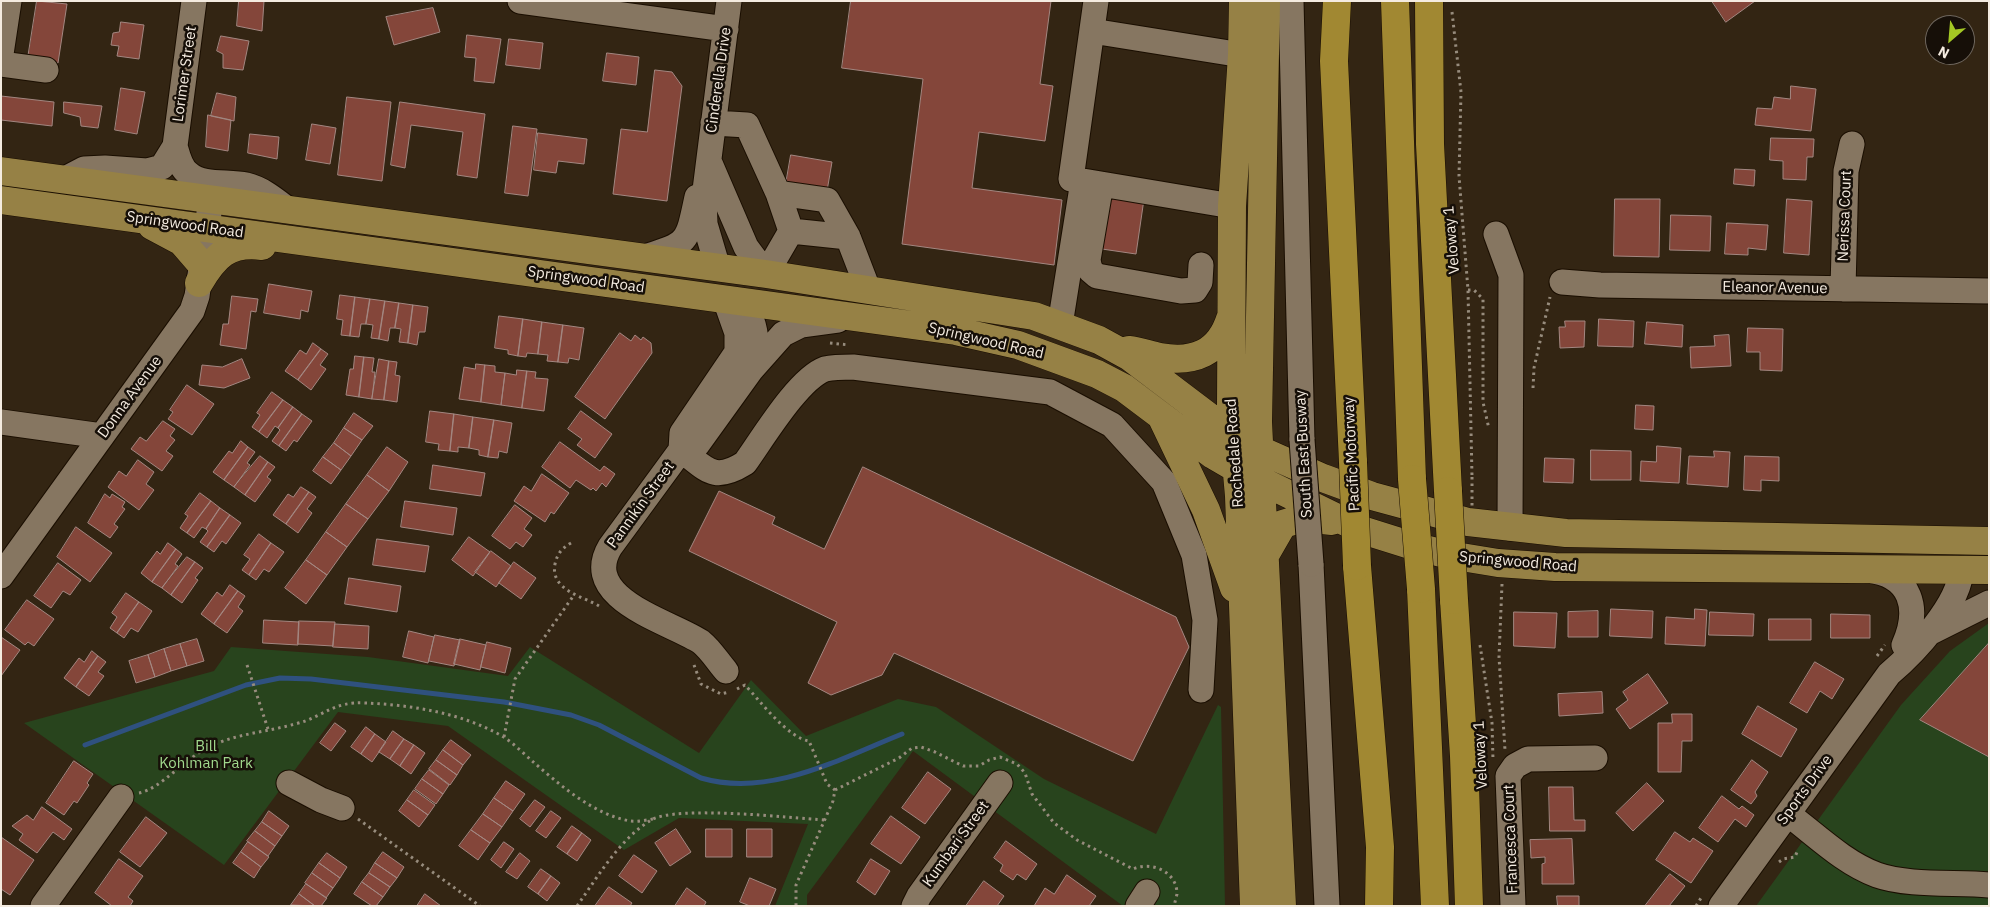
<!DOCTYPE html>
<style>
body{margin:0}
#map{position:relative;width:1990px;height:907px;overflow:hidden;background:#332513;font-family:"IBM Plex Sans",sans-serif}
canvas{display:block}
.frame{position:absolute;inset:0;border:2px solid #f4ebe0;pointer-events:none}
.north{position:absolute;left:1925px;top:15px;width:50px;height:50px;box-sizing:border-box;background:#160f08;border:1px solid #6f675e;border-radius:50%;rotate:207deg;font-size:14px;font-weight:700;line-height:20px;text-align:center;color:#f4ebe0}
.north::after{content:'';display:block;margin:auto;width:18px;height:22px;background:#a4c824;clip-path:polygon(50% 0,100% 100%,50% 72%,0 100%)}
</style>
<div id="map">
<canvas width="1990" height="907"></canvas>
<div class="frame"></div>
<div class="north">N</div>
</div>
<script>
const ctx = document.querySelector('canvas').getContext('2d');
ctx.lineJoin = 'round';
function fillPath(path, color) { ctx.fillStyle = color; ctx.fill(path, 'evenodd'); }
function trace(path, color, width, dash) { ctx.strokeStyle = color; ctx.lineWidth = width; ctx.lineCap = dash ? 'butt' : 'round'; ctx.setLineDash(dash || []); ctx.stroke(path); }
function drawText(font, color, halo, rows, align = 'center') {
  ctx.font = font + ' "IBM Plex Sans",sans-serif'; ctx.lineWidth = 5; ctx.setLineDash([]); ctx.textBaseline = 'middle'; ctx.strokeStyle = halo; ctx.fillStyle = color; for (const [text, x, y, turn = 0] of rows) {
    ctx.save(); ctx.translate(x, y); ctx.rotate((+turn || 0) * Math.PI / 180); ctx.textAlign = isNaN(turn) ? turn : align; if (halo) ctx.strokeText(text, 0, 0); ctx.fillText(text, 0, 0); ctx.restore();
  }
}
fillPath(new Path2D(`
 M1989,623v283h-233l145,-201 49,-54z
 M231,647l137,10 140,19 22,-29 169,106 52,-73 55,56 92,-37 38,8 108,72 112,55 62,-129 3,2 4,199h-102l-210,-155 -106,144v11h-32l33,-82 -129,-6 -55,32 -176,-124 -110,-14 -114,153 -200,-142 190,-52z`), '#28441d');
trace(new Path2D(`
 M85,745l161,-60 34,-7 31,1 193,23 67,13 28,10 102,53c69,20 138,-19 201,-44`), '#2f517f', 5);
const building = new Path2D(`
 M37,1l30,3 -9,59 -30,-5z
 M239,1h25l-2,30 -25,-5z
 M851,1h200l-11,83 13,2 -8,55 -66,-9 -7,56 90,12 -8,65 -152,-21 21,-165 -81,-11z
 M1712,1h43l-29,21z
 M433,8l7,24 -46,13 -8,-28z
 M121,22l23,3 -5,34 -22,-3 2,-10 -8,-1 2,-12 6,-1z
 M467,35l34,4 -7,44 -20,-2 2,-23 -11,-1z
 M221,36l28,5 -6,29 -20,-2v-14l-6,-3z
 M509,39l34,4 -3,26 -34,-4z
 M607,53l32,4 -3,28 -33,-4z
 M655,70l17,2 10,14 -15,115 -54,-7 8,-65 26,3z
 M1791,86l25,3 -5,42 -56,-6 2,-17 15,1 2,-12 16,2z
 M121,88l24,4 -8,42 -22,-4z
 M217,93l19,4 -2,24 -23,-5z
 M1,96l53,6 -2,24 -51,-6z
 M347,97l44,5 -9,79 -44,-6z
 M64,102l38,4 -4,22 -17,-2 -1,-9 -16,-4z
 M400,102l85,12 -8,64 -20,-3 6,-43 -52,-7 -6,43 -14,-3z
 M208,115l23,5 -3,31 -22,-4z
 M312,124l24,4 -6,36 -24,-4z
 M513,126l24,3 -9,67 -23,-3z
 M538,133l49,6 -3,25 -26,-3 -2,12 -22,-3z
 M250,134l29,3 -2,22 -29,-6z
 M1771,138l43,1 -1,18h-6l-1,23 -23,-1v-18l-13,-1z
 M791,155l41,7 -5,29 -41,-7z
 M1735,169l20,1 -1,16 -20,-2z
 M1103,193l41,6 -8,55 -41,-6z
 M1615,199h45l-1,58 -45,-1z
 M1787,199l25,2 -3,54 -25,-2z
 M1671,215l40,1 -1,35 -40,-1z
 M1727,223l41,2 -2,25 -18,-2v7l-23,-1z
 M269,284l43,7 -4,21 -7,-2 -1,9 -36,-6z
 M340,295l15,2 -5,39 -9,-1 2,-15 -6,-1z
 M232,296l26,3 -2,13 -5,-1 -5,38 -26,-4 3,-21h5z
 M355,297l15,2 -4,25h-5l-2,13 -9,-1z
 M370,299l15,2 -6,38 -8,-1 2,-13 -7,-1z
 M385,301l14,2 -4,25h-5l-2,13 -9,-2z
 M399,303l14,2 -5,38 -9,-1 2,-13 -6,-1z
 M413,305l15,2 -3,25h-6l-2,13 -9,-2z
 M499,316l24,3 -5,37 -10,-2v-4l-13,-2z
 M523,319l19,3 -4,32 -11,-1 -1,4 -8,-1z
 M1599,319l35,2 -1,26 -35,-1z
 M1565,321h20l-1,26 -24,1 -1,-21h6z
 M542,322l21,3 -5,37 -11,-1 1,-6 -10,-1z
 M1647,322l36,3 -1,22 -37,-3z
 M563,325l21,3 -5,32 -10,-2 -1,5 -10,-1z
 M1748,328l35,1 -1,42 -22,-1v-18h-13z
 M620,333l11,8 4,-6 6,5 2,-3 8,6 1,10 -47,66 -30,-22z
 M1729,335l2,31 -40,2 -1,-21 25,-1 -1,-10z
 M313,343l8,6 -23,31 -13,-9 15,-21 6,4z
 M321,349l7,5 -8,11 6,4 -15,21 -13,-10z
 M355,356l9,1 -5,40 -13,-2 4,-26h3z
 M364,357l10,1 -2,14h3l-3,27 -13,-2z
 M242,359l8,19 -26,10 -25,-3 3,-20 20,2z
 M379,359l10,2 -5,39 -12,-1z
 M389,361l8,1 -2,13 5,1 -3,26 -13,-2z
 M476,364l9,1 -4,37 -22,-3 5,-32 11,2z
 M485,365l10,1v6l10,1 -4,32 -20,-3z
 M517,370l10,1 -5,37 -21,-3 4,-32 11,2z
 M527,371l9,1 -1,6 13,1 -4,32 -22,-3z
 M187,385l27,19 -22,31 -24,-16 5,-7 -3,-2z
 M272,392l11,8 -24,32 -7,-5 8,-12 -3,-2z
 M283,400l10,7 -15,21 -3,-2 -8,12 -8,-6z
 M1636,405l18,1 -1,24 -18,-1z
 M293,407l9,7 -23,32 -7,-5 8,-11 -2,-2z
 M430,411l24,3 -4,37 -12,-1 1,-6 -13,-2z
 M581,411l31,23 -17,24 -18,-13 5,-6 -14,-10z
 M354,413l19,13 -11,14 -18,-12z
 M302,414l10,7 -15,21 -3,-2 -8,11 -7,-5z
 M454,414l19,3 -4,31 -11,-1v5l-8,-1z
 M473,417l21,3 -6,37 -9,-2v-5l-10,-2z
 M494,420l18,3 -5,30 -8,-2 -1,7 -10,-1z
 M163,421l12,8 -5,7 5,4 -9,11 7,5 -11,15 -31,-22 9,-12 6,4z
 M344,428l18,12 -11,16 -17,-13z
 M241,441l7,6 -24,33 -11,-8 16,-21 3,2z
 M560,442l40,29 4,-5 11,8 -9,13 -4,-4 -6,8 -3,-3 -2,2 -15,-10 -6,8 -28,-21z
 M334,443l17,13 -10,14 -18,-13z
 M1657,446l24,2 -2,35 -39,-2 1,-20 15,1z
 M248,447l7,5 -8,11 3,2 -16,22 -10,-7z
 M387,447l21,15 -19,29 -22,-16z
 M1591,450l40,1v29h-40z
 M1714,451l16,1 -2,35 -41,-3 2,-28 25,1z
 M260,456l8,6 -23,33 -11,-8z
 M1745,456l34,1v24l-18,-1v11l-17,-1z
 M323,457l18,13 -10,14 -18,-13z
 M1545,458l29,1 -1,24 -29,-1z
 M138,460l16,12 -8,12 8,6 -15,20 -31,-23 11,-16 7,5z
 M268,462l7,5 -8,10 4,3 -16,22 -10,-7z
 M433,465l52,8 -4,23 -51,-7z
 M863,467l313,150 13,30 -56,114 -239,-108 -12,22 -51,20 -23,-12 29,-61 -148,-71 30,-60 56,26 -3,7 52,25z
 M542,474l27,19 -15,21 -3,-2 -6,10 -31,-21 10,-15 7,5z
 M367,475l22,16 -21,28 -22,-15z
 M301,487l8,5 -23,32 -13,-9 15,-21 5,3z
 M309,492l7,5 -9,12 5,4 -14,20 -12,-9z
 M200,493l11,8 -24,32 -7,-5 8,-12 -3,-2z
 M105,494l5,4 2,-4 13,8 -3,5 3,2 -11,15 4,3 -8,11 -22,-15z
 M211,501l9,7 -14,21 -4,-2 -8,11 -7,-5z
 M405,501l52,7 -4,27 -52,-8z
 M346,504l22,15 -21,28 -21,-15z
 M515,505l17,13 -8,11 8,6 -9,12 -7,-5 -6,7 -18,-13z
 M220,508l10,7 -23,32 -7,-5 8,-11 -2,-2z
 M230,515l11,8 -15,21 -4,-3 -8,11 -7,-5z
 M76,527l36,26 -22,29 -33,-25z
 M326,532l21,15 -20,28 -21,-15z
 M259,534l12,9 -22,32 -7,-5 8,-11 -6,-4z
 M469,537l21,15 -17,24 -21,-16z
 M377,539l52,7 -4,26 -52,-7z
 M168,543l8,6 -24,33 -11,-9 16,-22 3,3z
 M271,543l13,9 -15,20 -5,-3 -8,11 -7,-5z
 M176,549l6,5 -7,10 3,2 -16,22 -10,-6z
 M491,551l20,15 -15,21 -21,-15z
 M187,557l8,5 -24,33 -9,-7z
 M306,560l21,15 -21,29 -21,-16z
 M195,562l8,6 -8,10 3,2 -16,23 -11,-8z
 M514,562l22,16 -15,21 -22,-16z
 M58,563l23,17 -11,15 -7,-4 -12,17 -17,-12z
 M349,578l52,8 -4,26 -52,-8z
 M230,585l8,6 -24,33 -13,-10 16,-22 5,4z
 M238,591l7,5 -7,11 5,4 -16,22 -13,-9z
 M126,593l13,9 -22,31 -7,-5 7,-11 -5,-4z
 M27,600l27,19 -20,27 -6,-4 -3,3 -20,-15z
 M139,602l13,9 -14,21 -7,-4 -7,10 -7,-5z
 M1611,609l42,2 -1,27 -42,-2z
 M1695,609l12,1 -2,36 -40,-2 1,-27 28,2z
 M1598,611v26h-30v-25z
 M1514,612l43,1 -2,35 -41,-2z
 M1710,612l44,2 -1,22 -44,-1z
 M1831,614l39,1v23h-39z
 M1769,619h42v21h-42z
 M264,620l35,2 -1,23 -35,-2z
 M299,621l36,1 -2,24 -35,-2z
 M335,624l34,2 -1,23 -35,-2z
 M409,631l25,6 -6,26 -25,-6z
 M435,635l25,5 -6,26 -25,-5z
 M1,637l19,13 -19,26z
 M197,639l7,22 -17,5 -7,-22z
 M460,639l26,6 -6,25 -26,-6z
 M487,642l24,6 -6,25 -24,-6z
 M1989,643v114l-69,-37z
 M180,644l7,22 -16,5 -7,-22z
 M164,649l7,22 -16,6 -7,-22z
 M92,651l6,5 -22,31 -12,-9 15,-20 5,4z
 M148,655l7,22 -19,6 -7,-22z
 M98,656l8,6 -8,10 6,4 -15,20 -13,-9z
 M1815,662l29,17 -12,20 -12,-8 -13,22 -17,-10z
 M1648,674l20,29 -38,26 -14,-20 12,-9 -5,-8z
 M1602,692l1,21 -44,3 -1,-22z
 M1758,706l39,23 -16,28 -39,-23z
 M1672,714h20v27h-10l-1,31h-23v-49h14z
 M335,723l11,8 -15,20 -11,-8z
 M366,727l9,7 -14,20 -10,-7z
 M393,731l11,8 -14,20 -11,-7z
 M375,734l11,8 -14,20 -11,-8z
 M404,739l10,6 -14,21 -10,-7z
 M451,740l20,15 -8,10 -20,-15z
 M414,745l11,8 -14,21 -11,-8z
 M443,750l20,15 -6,10 -21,-15z
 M436,760l21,15 -7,10 -21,-16z
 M1752,760l16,12 -13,20 2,4 -6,8 -20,-14z
 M74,761l19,13 -6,9 2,2 -12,18 -3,-2 -10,14 -18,-12z
 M429,770l20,15 -6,9 -21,-15z
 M928,772l23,17 -26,35 -23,-16z
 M422,779l21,15 -7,10 -21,-15z
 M506,781l19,13 -12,17 -19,-13z
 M1647,783l17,18 -31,30 -17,-18z
 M1549,787h24l1,33h11v11h-35z
 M414,790l21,15 -7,10 -21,-15z
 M1722,796l17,13 3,-3 12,9 -8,12 -11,-8 -17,23 -19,-14z
 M494,798l19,13 -11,16 -19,-13z
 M407,800l21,15 -9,12 -20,-16z
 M535,800l10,7 -15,20 -10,-8z
 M42,807l30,22 -8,11 -11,-8 -16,21 -18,-13 4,-6 -11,-8 15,-11 6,5z
 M269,811l20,15 -7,10 -20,-14z
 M551,811l10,7 -15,20 -10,-7z
 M483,814l19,13 -12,16 -19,-13z
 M891,816l29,21 -19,27 -30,-20z
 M146,817l21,16 -27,34 -20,-15z
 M262,822l20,14 -7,10 -20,-15z
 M572,826l10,7 -15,21 -10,-7z
 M676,829l15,23 -21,14 -15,-23z
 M706,829h26v28h-26z
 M747,829h25v28h-25z
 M471,830l19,13 -12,17 -19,-14z
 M255,831l20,15 -7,10 -21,-15z
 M1675,832l15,10 3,-4 20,13 -22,32 -35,-23z
 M582,833l9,7 -14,21 -10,-7z
 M1,837l33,23 -24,35 -9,-6z
 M1572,839l2,45h-32v-20l3,-1v-6l-14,1 -1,-18z
 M1006,841l31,23 -11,16 -9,-6 -4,6 -13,-9 3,-6 -9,-7z
 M248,842l21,15 -8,10 -20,-15z
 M504,842l10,7 -13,19 -10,-8z
 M241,852l20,15 -7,11 -21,-15z
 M383,852l21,15 -7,11 -22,-15z
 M327,853l20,14 -7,11 -21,-15z
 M520,853l10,8 -13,18 -11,-7z
 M634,855l23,16 -15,22 -23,-17z
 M119,859l24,17 -15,21 5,4 -3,5h-18l-17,-13z
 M871,859l19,12 -15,24 -18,-13z
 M319,863l21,15 -7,10 -21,-15z
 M375,863l22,15 -7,9 -21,-14z
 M541,869l10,7 -13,18 -10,-7z
 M312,873l21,15 -7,10 -21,-15z
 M369,873l21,14 -7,10 -21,-15z
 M1670,874l15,12 -16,20h-24z
 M1067,875l29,21 -7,10h-55l11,-18 9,6z
 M551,876l9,7 -13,18 -9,-7z
 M750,878l26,11 -7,17h-19l-10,-4z
 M984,881l20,15 -7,10h-31z
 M362,882l21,15 -7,9h-4l-18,-12z
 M306,884l21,14 -6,8h-6l-16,-12z
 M609,887l23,16 -2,3h-35z
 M687,888l19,14 -2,4h-29z
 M299,894l16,12 -24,-1z
 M425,894l16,12h-24z
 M1557,896h22v10h-21z`);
fillPath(building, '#84463a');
trace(building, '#a38781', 1);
const minor = new Path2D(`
 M520,1l206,28
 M1096,1l-25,178 161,27
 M1291,1l11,439
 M1092,31l150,24
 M1,54l8,-53
 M1,64l45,6
 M713,123l34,2 31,68 13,38
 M175,146c3,10 5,22 14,28 14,12 39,7 57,11 16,4 27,13 40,23
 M709,161l37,86 20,27 25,-43
 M65,179l19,-10 21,-1 42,3 15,-4 13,-21 19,-145
 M1101,184l-13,76 2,10 7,6 84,15 14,-1 5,-8 1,-17
 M778,193l49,7 21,37 20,52
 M791,231l57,6
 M1496,234l15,41 -1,253
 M642,258c46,-15 45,-13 55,-61
 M718,268l-13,-44 -1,-26 25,-197
 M1562,282l38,3 389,6
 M1843,289l3,-118 6,-27
 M725,299l12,34v19l-55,81 -1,17 -71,97c-31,52 61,75 91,95 10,8 17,20 25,29
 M740,301c18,21 19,44 11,69
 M1060,325l23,-144
 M1,422l101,14
 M681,450c26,19 32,33 64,13 18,-25 53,-84 80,-94 9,-2 19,-2 28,-2l197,25 62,33 52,57 30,73 11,65 -4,70
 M681,450l16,-5 54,-75 32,-36 18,-9 37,-5
 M1311,564l16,342
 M1868,570c44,5 52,39 36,75
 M1,576l191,-265 5,-15 14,-97
 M1931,632l58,-29
 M289,783l32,17 21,8
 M1788,814c28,21 56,49 89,61 31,11 78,7 112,10
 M43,906l78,-109
 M914,906l5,-10 81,-113
 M1138,906l9,-14
 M1513,906l-5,-130 7,-10 13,-7 67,-1
 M1721,906l168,-232c25,-21 72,-71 72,-105`);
const major = new Path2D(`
 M1243,1l-1,54 -10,151 -1,200 8,90 15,410
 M1266,1l-8,421 24,484
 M1,171l765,103 268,42 65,24 31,17 103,78 27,15 63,28 49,18 96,26 98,11 423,8
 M1,200l955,131 62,14 79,29 27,14 89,67 24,14 125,61 51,16 36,9 49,8 57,4 434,3
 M152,226l30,16 19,22
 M199,283c16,-27 29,-41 63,-37
 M1129,350c11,1 20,5 31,7 34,6 59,-4 70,-38
 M1162,418l44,92 28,78
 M1264,557l19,-33 20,-6 29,3`);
const highway = new Path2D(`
 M1337,1l-3,60 19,401
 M1395,1l17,478
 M1429,1l1,143 18,347
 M1357,566l23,281 -1,59
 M1421,589l14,317
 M1454,600l10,156 5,150`);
trace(minor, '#1a0e00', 27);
trace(major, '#1a0e00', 29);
trace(highway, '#1a0e00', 29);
trace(new Path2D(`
 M1452,12l9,80 -2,84 9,114 4,187
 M1468,290h6l9,9v103l6,27
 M830,343l19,2
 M1533,388l1,-20 16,-71
 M571,543c-9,5 -14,11 -16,21 -5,26 27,32 44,42
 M1502,584l-3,73 6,93
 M1480,645l12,78 1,37
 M1877,656l8,-11
 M247,665l21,64
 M694,665l7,19 20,10 8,-2
 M737,689l8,-4c15,16 43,53 64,56l18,43 8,6 -2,11 -37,84v21
 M504,737l11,-58 59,-84
 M835,790l64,-32 13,-10 9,-1 14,5 28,14h16l10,-6 11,-3 17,7 8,9 7,21 22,29 23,17 56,29c18,-8 44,2 44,25 -1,4 -2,8 -3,12
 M139,793c21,-4 46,-34 68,-45 26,-14 60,-16 88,-24 29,-7 37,-23 71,-21 45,2 96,10 136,33 10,6 20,16 29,24 28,24 61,54 99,61 7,1 16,-1 23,-2
 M358,819l122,87
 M1779,862l4,-3 12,-2 2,-5
 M577,906c22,-31 42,-66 74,-86 25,-15 140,-2 174,0
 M1696,906l5,-8`), '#978c7d', 3, [2.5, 4]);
trace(minor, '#867661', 25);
trace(major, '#968145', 28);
trace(highway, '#a18832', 28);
const minorBridge = new Path2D(`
 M1302,440l9,124`);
const highwayBridge = new Path2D(`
 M1353,462l4,104
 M1412,479l9,110
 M1448,491l6,109`);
trace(minorBridge, '#1a0e00', 27, []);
trace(highwayBridge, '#1a0e00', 29, []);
trace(new Path2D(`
 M1472,477v30`), '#978c7d', 3, [2.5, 4]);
trace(minorBridge, '#867661', 25);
trace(highwayBridge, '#a18832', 28);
drawText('15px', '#f4ebe0', '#160f08', [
 ["Lorimer Street",185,74,-82],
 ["Cinderella Drive",719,80,-82],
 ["Nerissa Court",1845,216,-88],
 ["Springwood Road",185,225,8],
 ["Veloway 1",1452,240,-95],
 ["Springwood Road",586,280,8],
 ["Eleanor Avenue",1775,288,1],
 ["Springwood Road",986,341,13],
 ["Donna Avenue",130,397,-54],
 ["Rochedale Road",1235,453,-94],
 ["South East Busway",1304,454,-93],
 ["Pacific Motorway",1352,454,-93],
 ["Pannikin Street",641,505,-54],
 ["Springwood Road",1518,562,5],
 ["Veloway 1",1481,755,-93],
 ["Sports Drive",1805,790,-54],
 ["Francesca Court",1511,839,-92],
 ["Kumbari Street",956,844,-54]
]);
drawText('15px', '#a1d98d', '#160f08', [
 ["Bill",206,747],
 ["Kohlman Park",206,764]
]);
</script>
